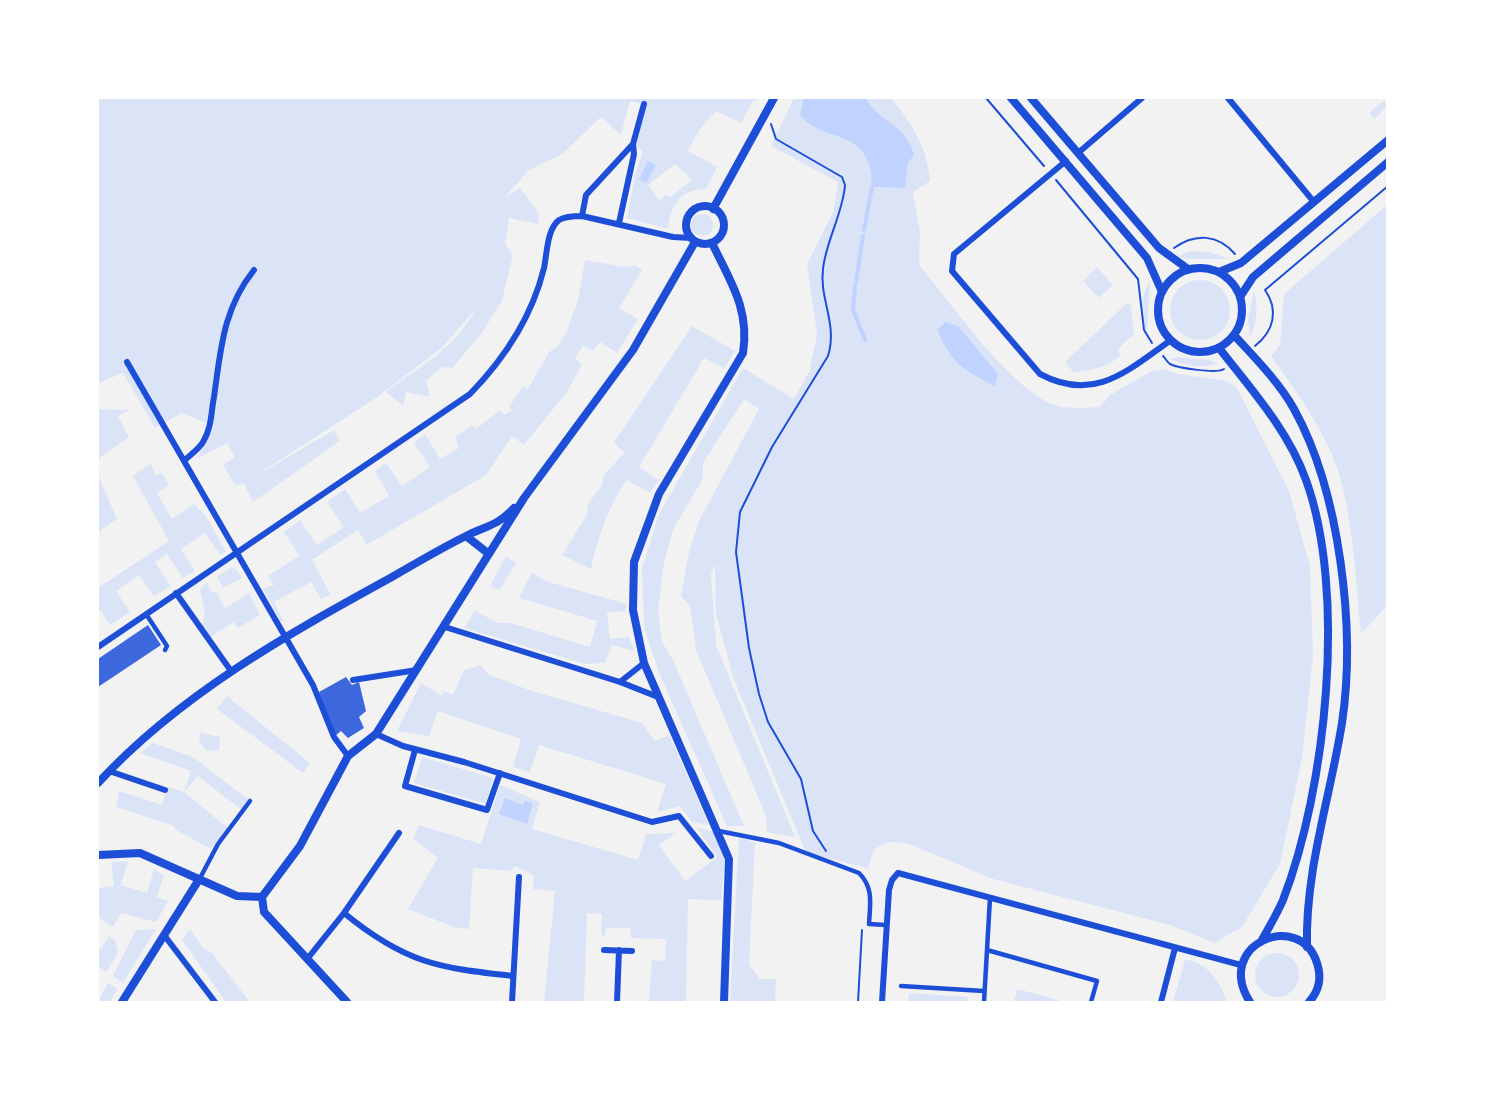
<!DOCTYPE html>
<style>
body{margin:0}
#map{position:relative;width:1485px;height:1100px;overflow:hidden;background:#f2f2f2;font-family:"Roboto Serif",serif}
canvas{display:block}
.frame{position:absolute;inset:0;border:99px solid #fff;pointer-events:none}
</style>
<div id="map">
<canvas width="1485" height="1100"></canvas>
<div class="frame"></div>
</div>
<script>
const ctx = document.querySelector('canvas').getContext('2d');
ctx.lineJoin = 'round';
function fillPath(path, color) { ctx.fillStyle = color; ctx.fill(path, 'evenodd'); }
function trace(path, color, width, dash) { ctx.strokeStyle = color; ctx.lineWidth = width; ctx.lineCap = dash ? 'butt' : 'round'; ctx.setLineDash(dash || []); ctx.stroke(path); }
fillPath(new Path2D(`
 M98,98h660l-2,3 -3,-1 -12,23 -25,-12 -17,19 -11,21 29,16 -11,22c-26,0 -36,17 -38,40l-41,-11 8,-43 8,-24 -10,-7 10,-40 -13,-3 -9,34 -20,-18 -39,37 -33,16 -24,27 15,-9 19,25 -1,11 -29,-6 -4,26 8,10 -11,47 -21,33 -29,34 -10,-1 -16,14 4,16 -24,-5 -3,14 -17,-14c33,-25 71,-45 90,-84l-33,39 -67,51 -124,80 82,-48 6,11 -87,61 -9,-18 -9,1 -12,-20 12,-8 -8,-14 -30,16 17,-33 -33,-13 -26,15 -32,-55 -25,10zM675,164l17,16 -22,17 -3,-3 -8,6 -11,-15z
 M794,98h97c21,26 36,48 39,83l-17,11 7,41 -1,32c32,38 88,119 131,138 16,7 33,5 50,4l10,-12 42,-24 11,-2 15,5 49,7 10,7 52,103 21,75 3,90 -11,102 -22,106 -38,63 -28,16 -44,-18 -177,-46 -86,-36 -19,-1 -14,7 -6,19 -62,-15 -73,-176 -17,-63 -1,-50 -4,10 5,71 79,192 -28,-5 -1,-16 -70,-166 -6,-44 -9,-10 7,-40 11,-35 60,-112 -15,-10 -41,64v15l-30,52 -9,33 -6,47 4,32 11,18 71,166h-17l-67,-151 -16,-47 -2,-60 17,-54 84,-146 51,31 15,-27 8,-37 -10,-71 26,-52 5,-30 -67,-36z
 M1384,100l3,7 -13,12 -5,-6z
 M1387,205v401l-26,28c-5,-50 -7,-102 -19,-150 -12,-47 -44,-90 -71,-128l9,-11 4,-51z
 M691 225a11 11 0 1 1 22 0a11 11 0 1 1-22 0Z
 M1190,251l20,1 19,7h-42l-10,-3z
 M585,260l39,7 11,-2 7,5 -23,38 19,11 -21,34 -17,-11 -7,9 -10,-5 -8,12 7,7 -16,28 -42,52 -12,-9 -26,39 -118,69h-2l-8,-14 -46,30 19,35 -10,4 -10,-17 -37,20 9,18 -1,3 -19,-34 11,-4 -6,-9 31,-20 -15,-24 16,-12 17,25 27,-18 -17,-25 18,-13 15,24 29,-17 -14,-25 11,-8 16,23 28,-19 -16,-24 11,-9 15,25 19,-11 -4,-11 17,-12 4,4 23,-18 6,4 7,-5 -3,-3 14,-21 5,3 21,-37 8,-5 9,-14 12,-33z
 M1097,267l16,18 -14,13 -16,-17z
 M1150,280l-3,53c-9,-16 -6,-38 3,-53z
 M1170 310a30 30 0 1 1 60 0a30 30 0 1 1-60 0Z
 M1254,290c4,17 4,30 -4,46l-2,-16z
 M1128,302l3,4 3,28 -16,15 3,6c-13,12 -29,16 -48,17l-8,-10z
 M692,326l43,25 -11,17 -20,-10 -65,109 20,13 -9,13 -23,-13c-19,26 -29,57 -36,89l-29,-14 25,-40 1,-11 14,-19 2,-10 20,-22 -10,-11z
 M1179,357l31,3 7,4c-18,4 -31,2 -48,-5z
 M98,409l32,1 -12,6 11,21 -31,22z
 M151,463l5,13 6,-3 7,12 -12,8 15,26 22,-15 12,12 20,36 -6,3 -15,-22 -24,16 14,22 -12,7 -16,-24 -12,8 16,24 -17,10 -15,-21 -23,16 14,21 -20,13 -12,-18v-19l71,-47 -36,-65z
 M98,475l19,44 -19,13z
 M506,556l10,7 -16,27 -10,-4z
 M231,567l6,3 5,8 -19,10 -6,-11z
 M532,572l13,9 82,23 -2,7 -18,2 3,26 19,-2 6,14 -23,-6 -7,18 -20,1 -121,-36 11,-17 24,12h12l79,24 7,-26 -78,-23z
 M207,582l5,11 4,-1 9,16 24,-15 11,22 -22,13 -5,-6 -22,15 -10,-8 4,-16 -5,-24z
 M480,665l8,9 41,16 113,33 13,18 14,-6 40,90 -17,-3 -12,-16 -23,6 9,-28 -127,-39 -9,27 -17,-5 8,-28 -83,-28 -9,25 -32,-5 24,-48 21,13 2,-5 9,4 11,-25z
 M227,696l83,67 -7,10 -86,-64z
 M200,733l20,4 -1,14 -13,-1 -7,-8z
 M153,743l40,14 57,44 -7,10 -45,-35 -14,16 45,37 -18,20 -35,-19 -2,-4 -58,-19 3,-16 43,14 6,-18 16,5 7,-21 -51,-18z
 M422,757l71,21 -7,26 -72,-21z
 M500,785l40,17 -8,27 106,31 8,-26 30,-1 -17,12 26,36 32,-24 -20,-29 19,4 9,24 -4,44 -33,-1 -2,101 -4,2h-33l3,-42 13,1 1,-22 -35,-1 -1,-10h-24l-1,8 -4,-1 1,-21 -15,-1 -3,89h-40l11,-111 -22,-2 1,-14 -20,-9 -3,5 -38,-3 -4,61 -13,-1 -48,-19 30,-51 -25,-19 6,-14 62,19z
 M739,837l20,7h-4l-6,121 11,14h16l-1,23h-45z
 M128,861l-7,24 26,8 7,-24 10,6 -7,22 11,4 -12,21 -35,-9 -8,14 -15,-10v-29l16,-2 -3,-24z
 M156,929l-33,54 -10,-7 23,-46z
 M190,929l13,19 8,4 39,50h-24l-44,-62z
 M109,936l6,4 3,13 -12,19 -8,-6v-13z
 M1255 975a22 22 0 1 1 44 0a22 22 0 1 1-44 0Z
 M1185,960c21,0 37,24 42,42h-54z
 M108,983l10,6 -9,13h-11z
 M1017,989l42,11 -1,2h-44z
 M909,993l59,4v5h-60z`), '#dbe4f7');
fillPath(new Path2D(`
 M804,98h62c13,26 39,24 48,57l-6,8 -3,25 -33,-1c0,-62 -46,-41 -72,-72z
 M648,161l8,4 -10,18 -7,-4z
 M946,322l13,5 39,47 -3,12c-33,-17 -42,-21 -58,-56z
 M505,798l18,7 2,-4 8,2 -6,21 -28,-10z`), '#bfd3fe');
trace(new Path2D(`
 M864,230l8,-43
 M856,282l7,-46
 M855,286l-2,24 12,30`), '#bfd3fe', 4);
fillPath(new Path2D(`
 M148,625l13,20 -63,42v-28z
 M346,677l6,8 7,-3 7,29 -7,6 5,11 -16,10 -7,-7 -7,6 -15,-45z`), '#3d67dc');
trace(new Path2D(`
 M986,98l58,68
 M771,124l5,15 66,38 3,8c-2,28 -19,56 -22,84 -4,30 15,55 5,87l-56,91 -32,65 -4,40 13,96 10,46 9,28 33,57 12,52 13,20
 M1056,180l82,99 6,51 8,13
 M1174,248c21,-15 44,-14 61,6
 M1255,346c19,-15 24,-36 10,-56l123,-104
 M1163,356c3,3 4,6 7,8 8,4 47,10 54,5
 M858,1002l4,-72`), '#1d4ed8', 2);
trace(new Path2D(`
 M146,614l21,32 -2,4
 M719,831l60,12 80,30c15,15 11,31 10,51l17,1
 M199,880l19,-36 32,-43
 M987,950l110,31 -6,21
 M901,986l83,5
 M984,1002l6,-104`), '#1d4ed8', 4.5);
trace(new Path2D(`
 M1228,98l86,104
 M1078,153l64,-55
 M1066,161l-112,93 -2,17 88,103c54,29 87,-3 131,-34
 M582,216l4,-21 47,-51
 M619,223l15,-69 -1,-10 11,-40
 M127,362l186,323 21,52 14,19
 M184,461c6,-6 15,-12 19,-19 9,-15 8,-30 11,-45 7,-49 9,-88 40,-127
 M176,593l55,78
 M445,627l175,55 38,15
 M98,647l372,-253c35,-36 62,-77 74,-126 3,-14 3,-39 15,-48 7,-4 16,-4 23,-4l91,21 18,1
 M353,680l64,-10
 M620,682l24,-19
 M376,734l27,12 61,16 188,60 27,-6 32,40
 M415,750l-10,36 82,24 13,-37
 M109,771l56,19
 M344,913c61,50 94,55 169,63
 M164,935l51,67
 M604,950l28,1
 M308,958l36,-45 55,-80
 M512,1002l7,-125
 M617,1002l2,-52
 M882,1002l7,-112 3,-10 6,-7 343,92
 M1161,1002l14,-54`), '#1d4ed8', 6);
trace(new Path2D(`
 M1011,98l136,160 15,34
 M1031,98l128,150 29,21
 M686 225a19 19 0 1 1 38 0a19 19 0 1 1-38 0Z
 M713,209l61,-111
 M712,243c18,38 38,66 31,110l-84,141 -25,68 -1,48 11,53 85,196 -5,143
 M1158 310a42 42 0 1 1 84 0a42 42 0 1 1-84 0Z
 M1219,272l22,-9 147,-123
 M1240,297l13,-20 135,-115
 M1234,335c20,22 45,47 60,74 46,83 62,220 48,314 -12,75 -37,148 -35,224
 M1219,348c32,41 69,82 87,132 41,113 20,309 -23,420 -6,14 -14,27 -21,40
 M466,536l23,18
 M98,783c82,-89 190,-149 294,-206 24,-14 48,-28 72,-40 22,-12 31,-9 50,-29
 M98,855l42,-2 97,43 25,1
 M262,897l38,-51 48,-90 28,-22 148,-236 109,-148 62,-108
 M262,897l2,15 83,90
 M122,1002l76,-121
 M1250,1002c-37,-58 50,-93 67,-39 5,15 2,28 -8,39`), '#1d4ed8', 8);
</script>
